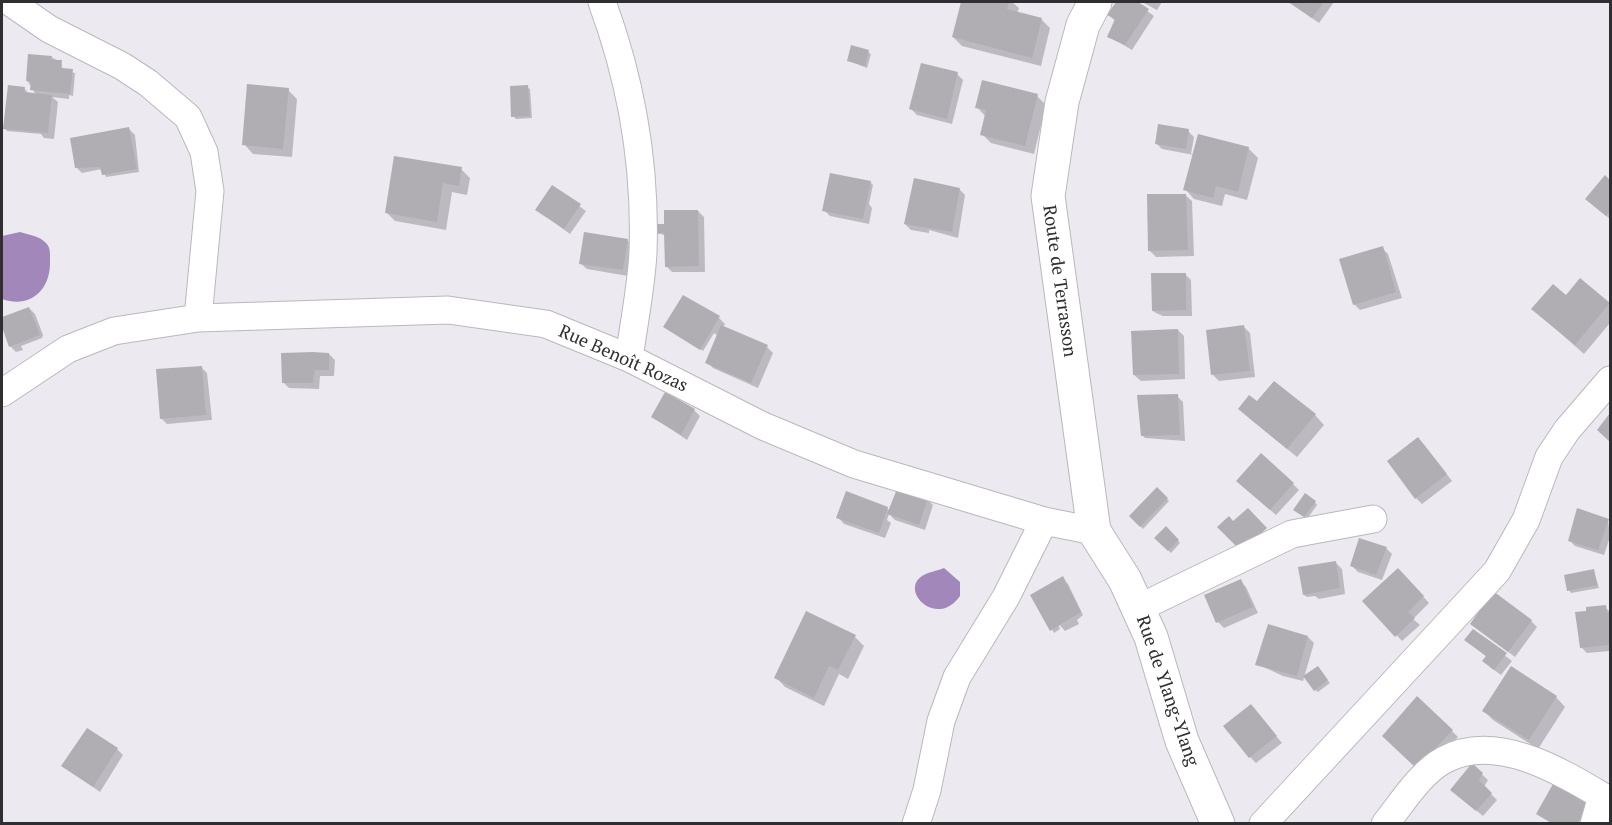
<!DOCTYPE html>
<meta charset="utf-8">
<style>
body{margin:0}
#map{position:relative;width:1612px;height:825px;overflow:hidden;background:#ece9f0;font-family:"PT Serif",serif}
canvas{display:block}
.frame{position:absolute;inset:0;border:3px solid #2f2e30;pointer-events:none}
</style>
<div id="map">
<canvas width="1612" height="825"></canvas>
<div class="frame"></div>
</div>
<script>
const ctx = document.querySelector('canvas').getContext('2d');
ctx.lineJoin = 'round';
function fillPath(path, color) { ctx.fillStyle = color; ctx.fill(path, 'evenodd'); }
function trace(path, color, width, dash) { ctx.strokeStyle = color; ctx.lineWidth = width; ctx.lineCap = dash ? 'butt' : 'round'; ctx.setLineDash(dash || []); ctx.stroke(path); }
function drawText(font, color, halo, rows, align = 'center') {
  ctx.font = font + ' "PT Serif",serif'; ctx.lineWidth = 6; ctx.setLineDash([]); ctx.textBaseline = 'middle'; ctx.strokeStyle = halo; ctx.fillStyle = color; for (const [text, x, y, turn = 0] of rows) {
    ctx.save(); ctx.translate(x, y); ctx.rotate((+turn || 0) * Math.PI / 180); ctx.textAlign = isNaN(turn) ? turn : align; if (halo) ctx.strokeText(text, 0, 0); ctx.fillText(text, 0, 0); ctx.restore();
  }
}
fillPath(new Path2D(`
 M20,232c9,3 20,4 26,11 5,5 4,12 4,18 1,29 -20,48 -48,38v-63z
 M944,568l16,14v14c-23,33 -61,-5 -38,-20 6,-4 15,-5 22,-8z`), '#a288ba');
fillPath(new Path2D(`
 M962,2h50l7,6 -2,5 24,6 9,9 -9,38 -79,-20 -9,-9z
 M1118,2h17l19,14 -22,34 -24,-14 7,-15 -6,-6z
 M1142,2h20l-5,8z
 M1288,2h46l-15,21z
 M868,52l3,2 -4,14 -18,-7z
 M51,57l10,5 2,8 12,3 -2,23 -4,-1v4l-17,-2 6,5 -4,37 -10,-1 -3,-4 -34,-3 -2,-3 19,-40 5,6 7,1 -9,-15z
 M957,74l6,6 -11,44 -35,-9 -6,-6z
 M527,87l3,2 2,29 -16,1 -3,-3z
 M288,90l9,9 -5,58 -39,-3 -9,-10z
 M1037,96l9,9 -12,49 -43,-11 -9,-9 4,-17 -9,-10z
 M129,129l6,6 4,37 -33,5 -4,-8 -20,4 -6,-6z
 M1188,131l6,6 -3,17 57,-6 10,10 -11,42 -22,-6 -3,12 -28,-7 -9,-10 9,-34 -32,-6 -6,-6z
 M461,169l9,9 -3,17 -15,-3 -6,38 -51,-9 -9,-9z
 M1605,177l5,5v37l-17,-14z
 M870,182l3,3 -4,19 3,4 -3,16 -39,-8 -6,-6z
 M552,187l34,24 -16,23 -33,-24z
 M959,189l6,6 -7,43 -29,-8v3l-18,-3 -6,-6z
 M1185,195l7,6 2,55 -38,1 -6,-6z
 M698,211l6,6 1,55h-33l-6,-6v-30l-7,-3 4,-8z
 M627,240l6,6 -5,30 -41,-7 -7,-6z
 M1382,248l6,6 14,44 -42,12 -6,-6z
 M1185,274l6,6 1,36h-29l-7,-3 -3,-2z
 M1580,280l30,25v18l-26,31 -51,-45 33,-12z
 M29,308l6,6 8,21 -1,3 -21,8 2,4 -7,2 -6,-6 -8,-27z
 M719,318l6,6 -2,3 44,20 6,6 -15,35 -45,-20 -6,-6 11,-26 -4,-3 -11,18 -38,-25z
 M1244,327l6,6 5,44 -36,4 -6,-6z
 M1178,330l6,6 1,43 -44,2 -7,-6z
 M329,354l6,6 -1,16h-14l-1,13 -30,-1 -6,-6z
 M201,367l6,6 5,47 -45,4 -6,-6z
 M1138,396h39l6,6 2,39 -40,-3 -3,-3z
 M694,410l6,6 -13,24 -34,-23z
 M1315,415l9,10 -27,32 -48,-39z
 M1424,445l28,36 -30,23 -6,-6z
 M1293,484l6,6 -23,25 -32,-28z
 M1157,489l12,12 -26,28 -12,-13z
 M927,499l6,6 -8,25 -30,-10 -6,-6 -2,6 4,3 -6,15 -41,-14 -6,-7 49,-9 3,3z
 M1315,502l2,3 -10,14 -9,-7z
 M1608,520l2,17 -6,18 -29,-9 -6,-6z
 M1166,528l14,15 -9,10 -15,-15z
 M1386,548l6,6 -10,26 -24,-8 -6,-6z
 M1336,563l6,6 3,25 -26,5 -4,-3 -8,1 -3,-2z
 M1594,571l5,17 -28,5 -2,-3z
 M1404,576l25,27 -16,16 7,6 -18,16 -38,-40z
 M1062,578l6,6 15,31 -6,5 2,4 -14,7 -7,-8 2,6 -6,4 -21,-37z
 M1240,581l6,6 12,26 -34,15 -6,-6z
 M1605,607l5,5v39l-23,2 -6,-6z
 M1531,621l6,6 -22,30 -37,-28z
 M1473,631l39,30 -11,14 -11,-8 -3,-10 -21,-17z
 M855,637l9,9 -16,33 -9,-5 -15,32 -39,-19 -9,-10z
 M1308,637l6,6 -11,38 -20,-5 -26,-12z
 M1511,668l45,29 9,10 -27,42 -45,-29 -9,-9z
 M1320,671l10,12 -12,9 -3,-2z
 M1418,698l40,39 -35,36z
 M1256,712l26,31 -26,20 -6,-6z
 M117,749l6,6 -23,37 -37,-26z
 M1472,765l16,15 -4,7 13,13 -14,16 -25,-21z`), '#0003');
fillPath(new Path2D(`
 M961,2h48l-2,7 35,9 -10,40 -80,-21z
 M1116,2h22l11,7 -24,36 -18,-8 8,-18 -8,-4z
 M1289,2h35l-12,16z
 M851,45l18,5 -4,16 -18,-5z
 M28,54l24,2 -1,4h11l-1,8 12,1 -3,25 -40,-4 1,-8 -5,-1z
 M921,63l37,9 -11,47 -38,-10z
 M982,80l56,14 -13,52 -45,-11 6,-25 -11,-2z
 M247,84l42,4 -6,61 -41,-4z
 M8,85l17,2 -1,5 28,3 -4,38 -45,-4z
 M528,85l2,31 -19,1 -1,-31z
 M1158,124l31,5 -3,20 -31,-5z
 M129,127l8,42 -35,6 -2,-8 -25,1 -5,-30z
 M1198,134l51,13 -11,45 -22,-6 -3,12 -30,-8z
 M394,156l68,11 -3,19 -16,-3 -6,39 -52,-9z
 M830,173l41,8 -8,38 -41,-8z
 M1605,175l5,5v31l-4,5 -21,-17z
 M914,178l46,10 -8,44 -48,-8z
 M552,185l29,19 -17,25 -29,-19z
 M1147,194h39l2,56 -40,1z
 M664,210h34l1,56 -34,1 -1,-34 -7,1v-10h7z
 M584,232l44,7 -5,31 -44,-6z
 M1383,246l13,46 -43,13 -14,-46z
 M1151,273h35v37l-34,1z
 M1580,278l30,25 -35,42 -44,-36 22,-25 13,11z
 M683,295l37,21 -20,34 -37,-23z
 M29,307l11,28 -31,12 -7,-20v-10z
 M721,325l47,20 -17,38 -46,-20z
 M1244,325l6,46 -39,4 -5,-45z
 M1178,329l1,45 -46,1 -2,-44z
 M313,352l16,1v17h-14l-2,13h-31l-1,-30z
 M202,366l4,49 -46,4 -4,-50z
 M1274,381l42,33 -29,35 -49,-40 11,-14 8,6z
 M665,392l30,17 -14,26 -30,-18z
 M1178,394l2,41 -39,1 -4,-41z
 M1610,413v29l-13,-12z
 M1418,437l29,37 -32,25 -28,-38z
 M1261,453l33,30 -24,27 -34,-29z
 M1157,487l11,11 -28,29 -11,-11z
 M897,489l31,9 -9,27 -32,-11z
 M846,491l42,16 -9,26 -43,-15z
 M1305,493l11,8 -12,16 -11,-7z
 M1248,508l19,20 -25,24 -25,-25 12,-11 4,5z
 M1577,508l32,11 -11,31 -30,-9z
 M1166,526l13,14 -11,11 -14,-13z
 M1359,538l28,9 -11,28 -26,-9z
 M1336,561l4,27 -37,7 -5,-28z
 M1398,568l26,28 -16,16 7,6 -20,19 -33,-36z
 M1594,569l3,16 -30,6 -3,-16z
 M1063,576l18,36 -31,19 -20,-36z
 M1241,579l12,28 -37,16 -12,-28z
 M1493,591l39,29 -24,32 -38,-28z
 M1606,605l1,8 3,-1v33l-30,3 -5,-36 11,-1v-4z
 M806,611l50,24 -18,35 -9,-4 -15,32 -40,-20z
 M1268,624l40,12 -11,40 -42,-11z
 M1473,629l34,24 -13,17 -12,-9 4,-5 -22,-16z
 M1318,666l10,14 -14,11 -11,-15z
 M1511,666l46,30 -28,44 -47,-29z
 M1417,696l36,34 -37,38 -34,-32z
 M1251,704l26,32 -28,22 -26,-32z
 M87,728l31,20 -25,39 -32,-21z
 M1472,763l11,10 -4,7 13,13 -16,18 -26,-21z
 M1553,784l37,18 -12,22h-25l-17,-10z`), '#b0adb3');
const minor = new Path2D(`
 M10,2l39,27 73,37 26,17 40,34 16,35 6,39 -12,127
 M602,2c30,81 44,165 41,251 -2,35 -9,70 -14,105
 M2,393l66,-44 46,-18 84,-13 250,-8 98,14 83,34 134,68 91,38 190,57 50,10
 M1139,608l153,-74 81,-15
 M916,824l11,-34 14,-69 16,-44 49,-80 38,-76
 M1263,824l234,-253 29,-51 23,-63 18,-27 43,-50
 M1385,824c17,-21 35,-51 59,-64 50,-28 115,10 158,36l-8,28`);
const tertiary = new Path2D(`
 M1095,2l-12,23 -21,77 -14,94 46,335 31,49 26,57 31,104 36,83`);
trace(minor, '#bab7bd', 29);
trace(tertiary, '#bab7bd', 35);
trace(minor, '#fff', 27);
trace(tertiary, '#fff', 33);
drawText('18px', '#2f2e30', '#fff', [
 ["Route de Terrasson",1059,281,82],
 ["Rue Benoît Rozas",623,359,24],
 ["Rue de Ylang-Ylang",1167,691,71]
]);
</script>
